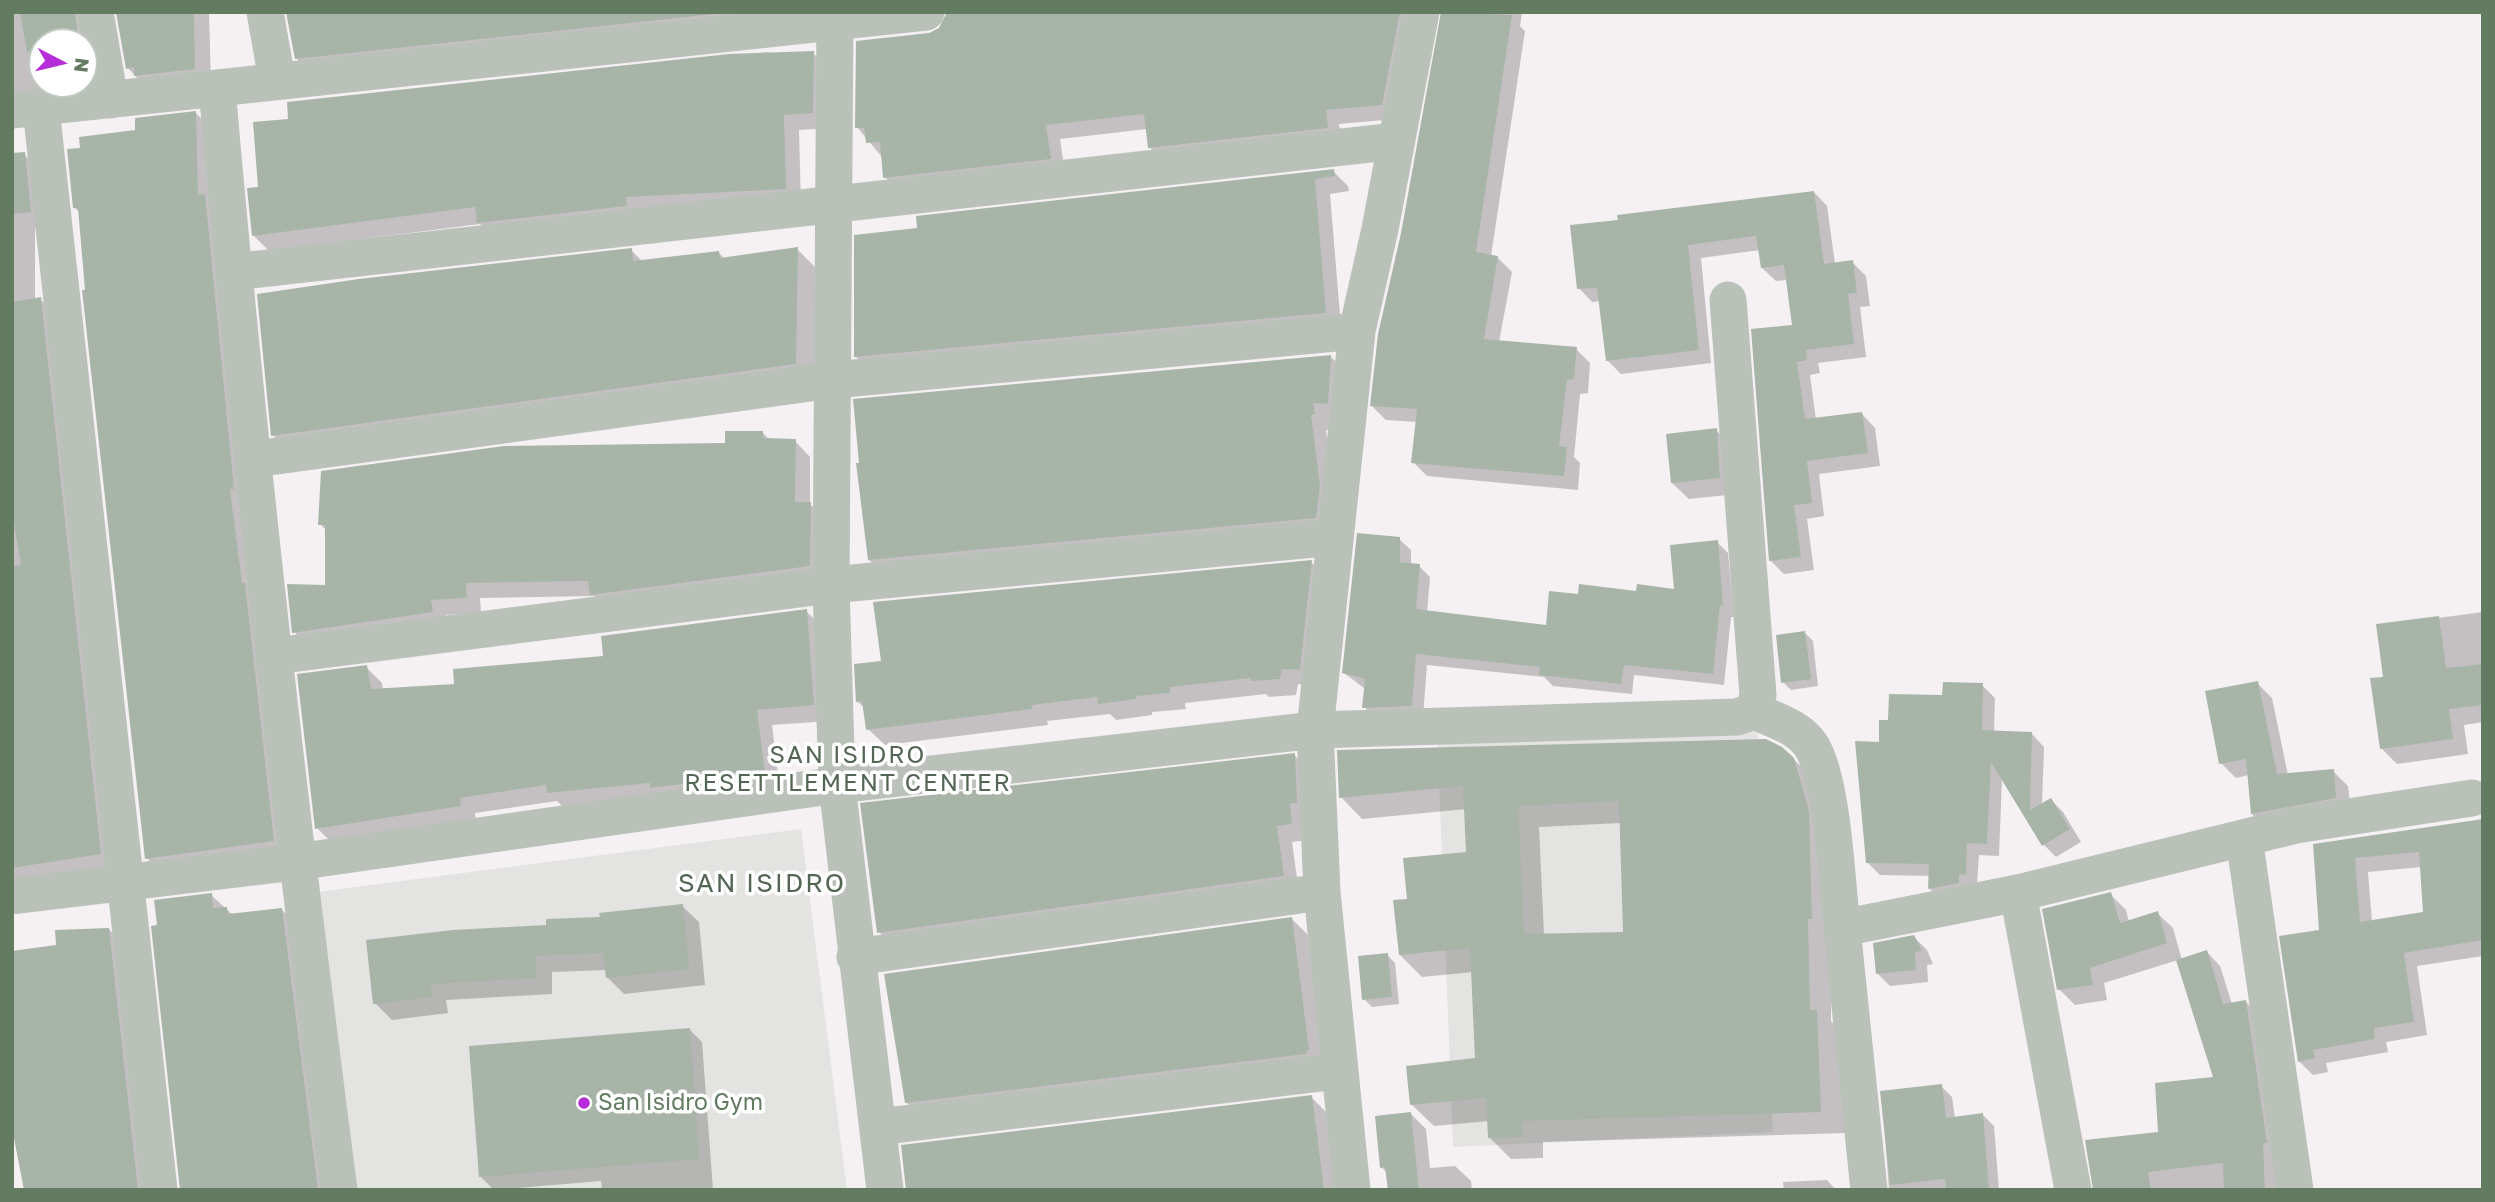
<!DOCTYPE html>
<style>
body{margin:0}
#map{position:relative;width:2495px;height:1202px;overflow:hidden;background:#f5f1f3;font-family:"Golos Text",sans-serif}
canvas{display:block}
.frame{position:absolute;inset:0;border:14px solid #627b61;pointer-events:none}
.north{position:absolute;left:28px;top:28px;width:70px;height:70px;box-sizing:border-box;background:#fff;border:2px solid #c0cac0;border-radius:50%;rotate:97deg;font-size:19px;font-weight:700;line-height:28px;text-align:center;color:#627b61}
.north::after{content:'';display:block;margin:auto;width:24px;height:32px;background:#b42dd9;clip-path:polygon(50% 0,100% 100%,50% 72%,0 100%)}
</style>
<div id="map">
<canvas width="2495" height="1202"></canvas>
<div class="frame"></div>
<div class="north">N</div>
</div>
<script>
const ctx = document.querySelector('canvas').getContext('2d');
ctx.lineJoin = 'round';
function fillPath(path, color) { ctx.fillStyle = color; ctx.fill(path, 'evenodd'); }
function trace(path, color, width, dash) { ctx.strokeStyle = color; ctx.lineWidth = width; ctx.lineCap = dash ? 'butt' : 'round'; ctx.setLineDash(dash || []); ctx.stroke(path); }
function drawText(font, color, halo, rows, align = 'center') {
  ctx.font = font + ' "Golos Text",sans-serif'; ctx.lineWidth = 7; ctx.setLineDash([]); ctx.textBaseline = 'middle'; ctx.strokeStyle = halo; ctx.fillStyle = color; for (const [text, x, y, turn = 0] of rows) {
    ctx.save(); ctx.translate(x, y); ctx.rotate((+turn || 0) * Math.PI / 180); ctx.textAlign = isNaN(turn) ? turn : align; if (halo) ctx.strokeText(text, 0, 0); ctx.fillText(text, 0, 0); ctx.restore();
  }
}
fillPath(new Path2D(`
 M1757,717l16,415 -320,15 -16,-416z
 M801,829l46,361h-493l-37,-298z`), '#e3e3e1');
fillPath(new Path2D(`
 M12,12h85l3,81 -88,9zM42,42h42v42h-42z
 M116,12h93l2,72h-68l-15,-16z
 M288,12h496l-473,61 -15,-15z
 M948,12h472l-24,107 -57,5 3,17 -178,20 -15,-14 -2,-18 -87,10 5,34 -166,18 -14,-14 -3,-20 -25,-30 72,-93 11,-4z
 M1443,12h79l-2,14 5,5 -34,225 6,1 15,15 -13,70 77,7 14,14 -2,30 -8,1 -6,63 6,6 -2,27 -151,-14 -14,-14 4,-40 -31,-2 -14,-14z
 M768,52l3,3 42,-2 16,16v59l-30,2 2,74 -306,35 -15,-15 -211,27 -16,-16 7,-47 30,-67 -1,-18z
 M196,113l15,16 78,727 -126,18 -16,-16 -67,-645 -5,-5 7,-58z
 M24,154l15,15 7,58 -11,1v72l5,-1 15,15 61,555 -104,17v-731z
 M1333,171l15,15 1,5 -19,3 11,133 -470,44 -16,-15z
 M1814,192l13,14 8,58 17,-2 14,14 4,30 -10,1 6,50 -48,6 2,10 -10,2 6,45 46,-6 13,14 5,38 -61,8 5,42 -17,3 7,51 -30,4 -13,-13 23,-235 -6,-46 -12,1 -14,-13 -2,-18 -59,8 10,105 -90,11 -14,-14 -6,-59 -9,1 -13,-14z
 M797,249l20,20 -1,114 -523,72 -20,-20 358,-185 11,11 76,-9 7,7z
 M1330,356l16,16 -2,47 -15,-1 1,12h-4l9,73 -3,30 -447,43 -16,-16z
 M1716,430l17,17 3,47 -47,5 -17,-16z
 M763,433l7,7 25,1 15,16v47l15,15v63l-218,27 -13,-13 -114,2 1,15 -35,2 1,12 -137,20 -16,-15 33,-45v-56l-7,-7 407,-79z
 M1399,539l12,11v15l8,1 11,11 -3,36 121,14 31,-31 97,-5 41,-49 11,11 6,64h-3l-7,68 -90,-10 -2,19 -79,-8 -9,-9 -117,-12 -4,52 -47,1 -12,-11v-19l-20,-15z
 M1311,562l17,17 -12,107 -18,-2 -2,11 -27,2 -3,-3 -81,9 1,6 -34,3v3l-36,5 -6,-6 -63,7 1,4 -163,20 -17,-16 -3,-20 -8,-8 26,-39z
 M806,611l16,16 7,94 -57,4 8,65 -216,18 -7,-7 -82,12 1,8 -143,23 -16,-16 49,-161 16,16 1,7 73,-5 149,-27z
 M2483,612v110l-19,3 4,29 -71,10 -16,-16 4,-70 -7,-52z
 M1805,633l8,8 5,45 -27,4 -8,-8z
 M2257,683l15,15 16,77 45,-4 15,15 3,26 -84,17 -15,-15 -3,-39 -13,3 -15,-15z
 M1982,685l13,13 -1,34 38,2 12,13 -2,58 9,-5 12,12 18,30 -25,15 -12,-12 -42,-67 -3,78 -20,-1 -2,31 -35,15 -12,-12 1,-13 -51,-1 -13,-13 14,-118 9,-23 54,-24z
 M1786,752l23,22 22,72v175l13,13 2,99 -303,9v16l-32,1 -21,-21 -1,-17 -55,5 -22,-21 64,-46 -3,-87 -51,5 -22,-22 9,-55 59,-46 -2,-45 -104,10 -21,-22zM1621,823l3,111 -80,1 -5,-108z
 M1294,755l17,17 -3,68 -16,2 7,50 -404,56 -16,-16z
 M2483,820v136l-66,10 10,69 -41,7 2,10 -62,11 2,9 -15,3 -14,-14 22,-130 -6,-86zM2422,867l3,46 -53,9 -4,-50z
 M2110,894l16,16 3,12 28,-9 16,15 9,32 25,-8 13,14 12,38 14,-2 13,13 18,175h-182l65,-57 55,-54 -37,-119 -74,23 3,17 -32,5 -16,-16z
 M211,895l22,20 49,-5 16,16 33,264h-150z
 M682,906l17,16 6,63 -81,9 -17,-17v-7l-55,2v22l-106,6 2,13 -56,7 -17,-17 173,-77z
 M1292,919l16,16 16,130 -402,53 -16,-16z
 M109,929l16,17 26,244h-138l12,-2 33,-241z
 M1914,937l13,13 6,14 -6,1 1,17 -38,4 -13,-13z
 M1387,955l8,8 4,41 -27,3 -8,-8z
 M689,1029l13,13 11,148h-111l-1,-9 -107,9 -13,-13z
 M1941,1086l11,11 3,21 28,-3 11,11 5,64h-110l-7,-98z
 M1311,1097l16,16 11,77h-430z
 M1411,1114l15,15 4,39 25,-2 16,15 1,9h-82l-2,-17 -7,-6z
 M1827,1180l9,10h-52l-1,-8z`), '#0003');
fillPath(new Path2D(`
 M20,12h55l4,30h-37v42h10l-13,2 -7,-35 -5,1z
 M116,12h78l1,57 -61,7v-9l-8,2z
 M286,12h437l1,1 -429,46z
 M947,12h453l-18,93 -56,5 2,18 -180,20 -4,-34 -98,11 5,34 -168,19 -3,-36 -14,1 -2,-15h-9l1,-87 73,-8 10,-5z
 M1441,12l71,3 -36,237 22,4 -14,83 93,8 -3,32 -7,1 -8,66 8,1 -3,29 -153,-13 6,-54 -47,-3 8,-72 23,-101z
 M814,51l-1,62 -29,2 2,74 -160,8 1,9 -150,17 -2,-16 -223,29 -5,-48 11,-1 -5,-65 35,-3 -1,-17 442,-48z
 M196,111l2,84 7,-1 29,295h-4l12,94h3l29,258 -129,18 -63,-569h3l-7,-82h-5l-6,-59 13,-1 -1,-11 56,-7v-12z
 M25,152l6,60 -19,2v-61z
 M1334,169l1,7 -20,3 11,134 -472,44v-122l63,-7 -1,-12z
 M1814,191l10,73 29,-4 4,33 -9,1 6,50 -48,6 1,10 -10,2 8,57 57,-7 6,41 -61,8 5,42 -18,2 7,52 -32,4 -18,-232 41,-4 -8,-60 -23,3 -5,-32 -68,9 11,105 -93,11 -9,-73 -20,1 -7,-64 48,-5 -1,-5z
 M798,247l-2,117 -525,72 -14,-142 102,-15 273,-31 1,13 86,-10 1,7z
 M41,297l60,557 -89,14v-302l9,-1 -9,-54v-209z
 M1331,355l-3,49 -15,-1 2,11 -4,1 9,71 -4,32 -448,42 -12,-97h3l-6,-64z
 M1717,428l3,50 -49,5 -5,-49z
 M725,431h38v7l33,1 -1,63h16l-1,64 -220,29 -2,-14 -122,2 1,15 -36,2 2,12 -141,21 -5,-49 38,1v-60h-7l3,-54 183,-25 221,-3z
 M1357,533l43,4v25l20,2 -4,45 130,16 3,-34 29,3 1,-10 57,7 1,-7 37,5 -4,-44 48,-5 5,66h-3l-7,68 -89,-9 -3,19 -82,-9 1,-8 -124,-13 -4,52 -50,2 3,-29 -23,-6z
 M1312,560l-12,110 -18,-1 -2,10 -29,2v-3l-81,9v6l-34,3v3l-38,5 -1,-7 -65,8v4l-166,21 -4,-29 -6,1 -2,-38 27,-3 -8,-59z
 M807,609l7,96 -57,5 8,64 -115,14v-5l-103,10 -1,-8 -86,13 1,8 -146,23 -18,-155 70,-9 4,24 83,-5 -1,-15 150,-13 -2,-20z
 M2439,616l7,52 37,-4v41l-34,4 4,30 -73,10 -10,-71 13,-1 -7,-53z
 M1805,631l6,48 -30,4 -5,-48z
 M2258,681l19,93 57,-5 2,29 -85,16 -5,-55 -27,5 -14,-73z
 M1943,682l40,1 -1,47 50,2 -2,78 21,-12 19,31 -28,17 -51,-84 -4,82 -20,-1 -1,32 -7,-1v9l-31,6 1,-25 -63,-1 -11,-122 24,1v-22h9l1,-26 53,1z
 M1766,739l16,8 12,11 15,53 3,108h-4l2,91h7l4,102 -299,9v16l-34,1 -2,-40 -76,7 -4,-39 69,-8 -5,-110 -71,7 -6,-55 14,-1 -4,-41 63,-6 -3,-66 -124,12 -2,-48zM1619,801l4,131 -99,2 -6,-128z
 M1295,753l2,49 -7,2 2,20 -15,2 7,50 -407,57 -17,-130z
 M2483,819v121l-79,13 10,69 -40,6 1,11 -62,11 2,8 -17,4 -19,-126 40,-6 -6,-86zM2419,852l4,60 -63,10 -5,-64z
 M2111,892l9,31 38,-12 9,32 -77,25 3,17 -36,5 -15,-81z
 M212,893l1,15 14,-1 1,7 54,-6 36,282h-138l-29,-264 6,-1 -3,-25z
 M683,904l6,65 -83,9 -3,-25 -67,3v22l-105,6 1,13 -59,7 -7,-64 87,-10 93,-5v-6l54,-2 -1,-4z
 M1292,917l17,133h-3v4l-401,49 -21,-129z
 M109,928l29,262h-114l-12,-62v-177l44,-6 -1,-15z
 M1914,935l8,16 -7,1 1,18 -40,4 -3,-31z
 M2207,950l16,54 23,-4 21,143h-4l2,47h-41l-1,-27 -75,9 3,18h-58l-8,-50 73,-8 -3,-49 58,-6 -37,-117z
 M1388,953l4,44 -30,3 -4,-44z
 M690,1028l9,131 -220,18 -10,-131z
 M1942,1084l4,34 37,-5 6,77h-43l-1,-11 -55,6 -10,-94z
 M1312,1095l12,95h-418l-5,-45z
 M1411,1112l8,78h-31l-3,-23 -5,1 -5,-52z`), '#a8b4a7');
trace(new Path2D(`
 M95,12l15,88
 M265,12l12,68
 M835,12l-4,573 6,200 48,405
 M217,88c32,368 74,735 122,1102
 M41,108l118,1082
 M12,110l914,-98
 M233,272l1163,-131
 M255,459l578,-79 524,-49
 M275,656l556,-71 504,-48
 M1754,711c20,9 46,16 58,36 21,35 25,137 30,181
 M2244,838l51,352
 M2018,893l55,297
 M12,896l284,-34 541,-77 478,-55 422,-13 17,-6 4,-16 -30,-395
 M855,957l467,-65
 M878,1127l460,-56
 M1352,1190l-30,-298 -7,-162 42,-399 23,-102 41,-217
 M1869,1190l-27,-262 176,-35 278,-68 176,-27`), '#b9c1b9', 37);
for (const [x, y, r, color] of [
 [584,1103,7,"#b42dd9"]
]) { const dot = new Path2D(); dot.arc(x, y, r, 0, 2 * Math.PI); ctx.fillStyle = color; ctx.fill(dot); trace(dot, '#fff', 2.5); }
drawText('23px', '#627b61', '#fff', [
 ["San Isidro Gym",598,1103]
], 'left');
ctx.letterSpacing = '2px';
drawText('24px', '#536653', '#fff', [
 ["SAN ISIDRO",848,755],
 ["RESETTLEMENT CENTER",848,783]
]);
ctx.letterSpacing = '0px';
ctx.letterSpacing = '2px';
drawText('26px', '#536653', '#fff', [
 ["SAN ISIDRO",762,884]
]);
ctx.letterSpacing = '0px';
</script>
